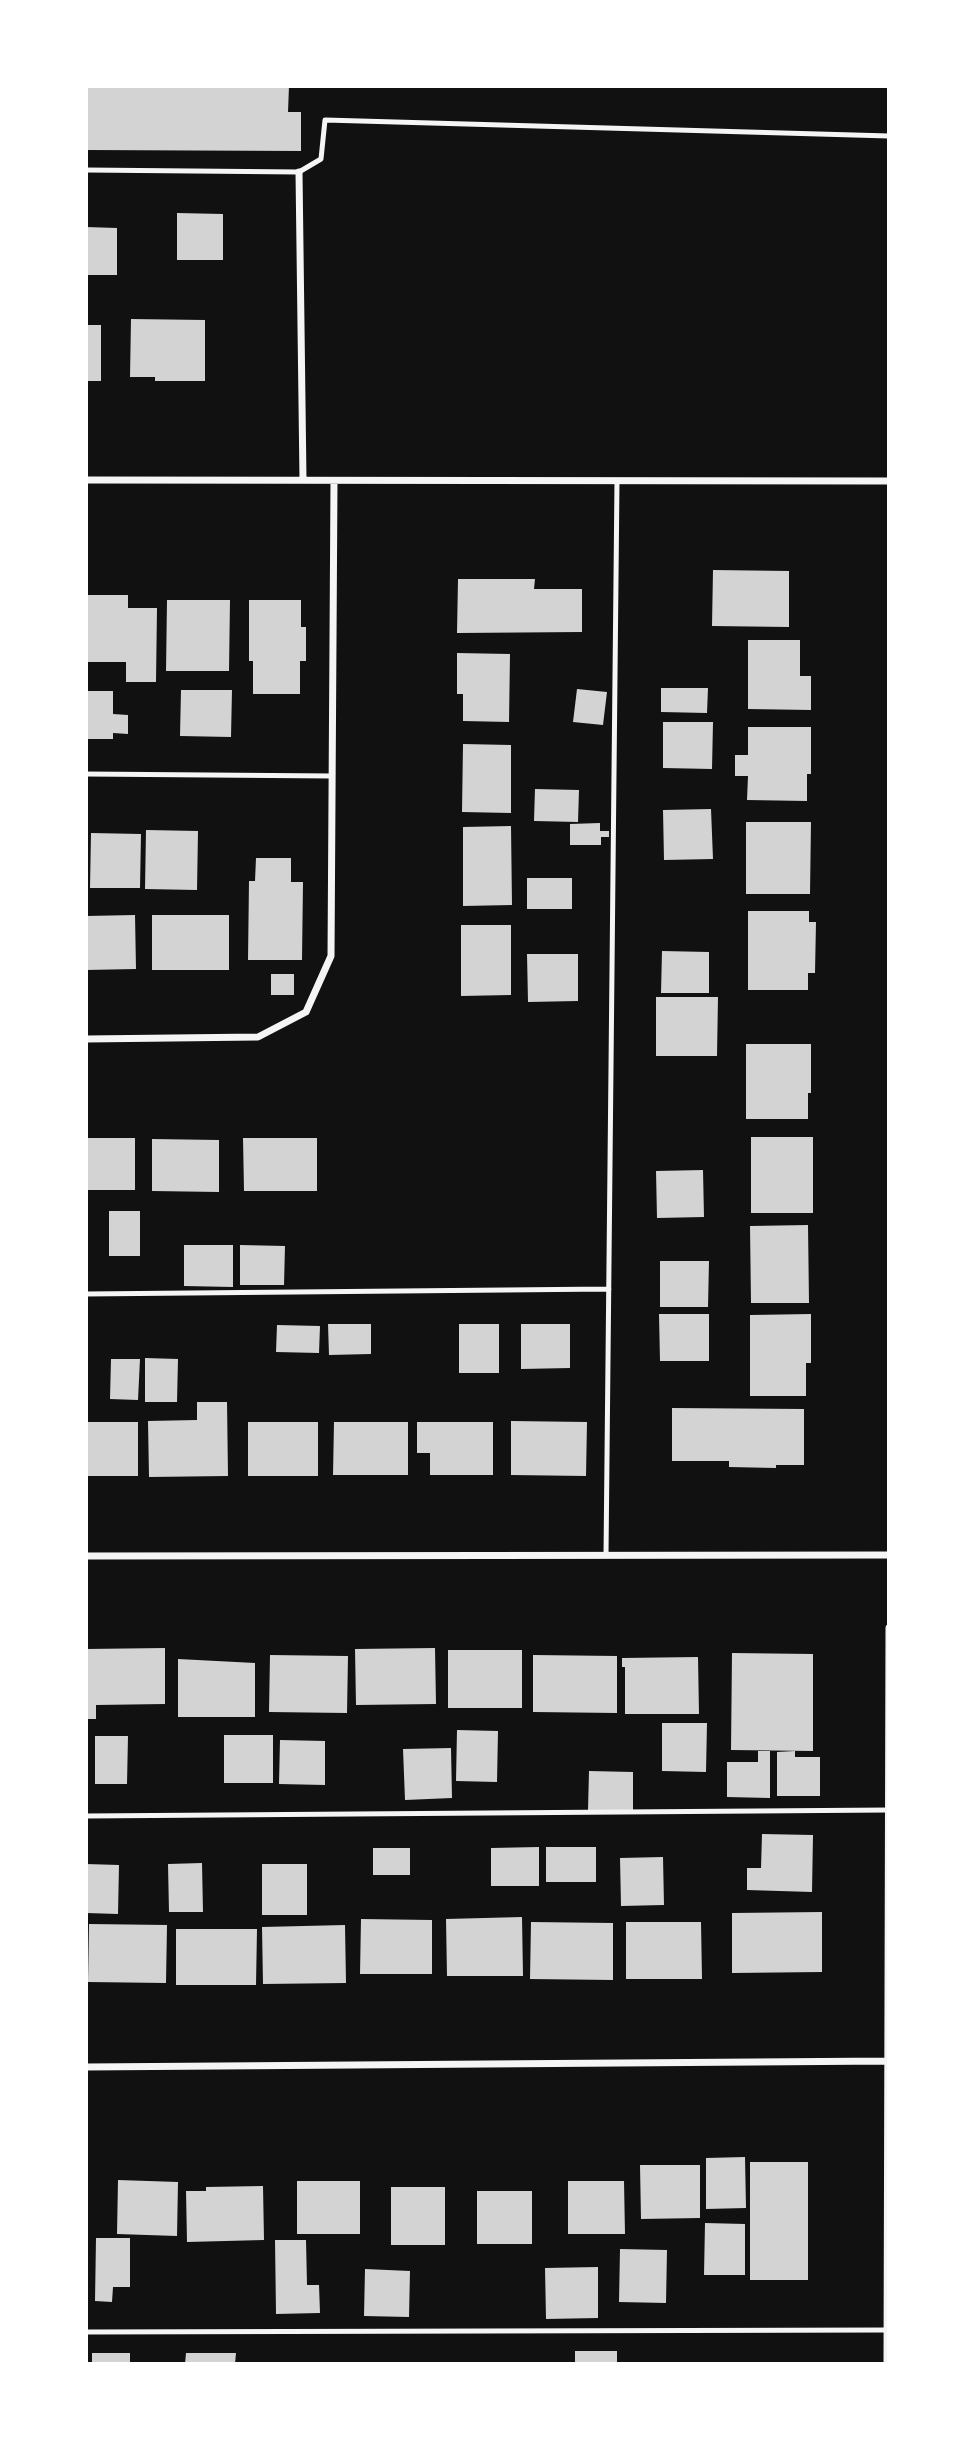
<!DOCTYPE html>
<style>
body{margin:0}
#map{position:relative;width:975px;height:2450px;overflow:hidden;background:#111;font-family:"Fira Sans Condensed",sans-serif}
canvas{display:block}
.frame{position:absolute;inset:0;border:88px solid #fff;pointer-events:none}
</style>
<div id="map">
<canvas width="975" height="2450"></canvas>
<div class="frame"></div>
</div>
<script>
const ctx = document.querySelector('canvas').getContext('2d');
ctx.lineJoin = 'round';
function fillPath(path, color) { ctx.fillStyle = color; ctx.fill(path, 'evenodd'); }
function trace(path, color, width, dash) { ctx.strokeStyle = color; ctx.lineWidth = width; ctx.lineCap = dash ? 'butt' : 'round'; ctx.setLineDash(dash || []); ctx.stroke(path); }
fillPath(new Path2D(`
 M86,86h203l-1,26h13v39l-215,-1z
 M177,213l46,1v46h-46z
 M86,227l31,1v47h-31z
 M131,319l74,1v61h-50v-4h-25z
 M86,325h15v56h-15z
 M713,570l76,1v56l-77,-1z
 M458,579h77l-1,10h48v43l-125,1z
 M86,595h42v13h29l-1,74h-30v-20h-40z
 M167,600h63l-1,71h-63z
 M249,600h52v27h5v34h-6v33h-47v-33h-4z
 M748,640h52v36h11v34l-63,-1z
 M457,653l53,1 -1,68 -46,-1v-27h-6z
 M661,688h47l-1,25 -46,-1z
 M577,689l30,3 -4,33 -30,-3z
 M181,690h51l-1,47 -51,-1z
 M86,691h27v23l15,1v19l-15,-1v6h-27z
 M663,722h50l-1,47 -49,-1z
 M748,727h63v47h-4v27l-60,-1 1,-24h-13v-21h13z
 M463,744l48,1v68l-49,-1z
 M535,789l44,1 -1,32 -44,-1z
 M711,809l2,50 -49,1 -1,-50z
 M746,822h65l-1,72h-64z
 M600,823v8h9v6h-8v8h-31v-21z
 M511,826l1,79 -49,1v-79z
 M146,830l52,1 -1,59 -52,-1z
 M91,833l50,1 -1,54h-50z
 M256,858h35v24h12l-1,78h-54l1,-79h6z
 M527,878h45v31h-45z
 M748,911h61v11h7l-1,51h-7v17h-60z
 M135,915l1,54 -50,1v-54z
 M152,915h77v55h-77z
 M461,925h50v70l-50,1z
 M662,951l47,1v41h-48z
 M527,954h51v47l-50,1z
 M271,974h23v21h-23z
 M656,997h62l-1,59h-61z
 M746,1044h65v49h-3v26h-62z
 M751,1137h62v76h-62z
 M86,1138h49v52h-49z
 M243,1138h74v53h-73z
 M152,1139l67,1v52l-67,-1z
 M703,1170l1,47 -47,1 -1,-47z
 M109,1211h31v45h-31z
 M808,1225l1,78h-58l-1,-77z
 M184,1245h49v42l-49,-1z
 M240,1245l45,1 -1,39h-44z
 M660,1261h49l-1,46h-48z
 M659,1314h50v47h-49z
 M811,1314v49h-5v33h-56v-81z
 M328,1324h43v30l-42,1z
 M459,1324h40v49h-40z
 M521,1324h49v44l-49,1z
 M277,1325l43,1 -1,27 -43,-1z
 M145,1358l33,1 -1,43h-32z
 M111,1359h29l-2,41 -28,-1z
 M197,1402h30l1,74 -79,1 -1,-56 49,-1z
 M672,1408l132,1v56h-28v3l-47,-1v-6h-57z
 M511,1421l76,1 -1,54 -75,-1z
 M86,1422h52v54h-52z
 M248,1422h70v54h-70z
 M334,1422h74v53h-75z
 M417,1422h76v53h-63v-22h-13z
 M165,1648v56l-69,1v14h-10v-70z
 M435,1648l1,56 -80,1 -1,-56z
 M448,1650h74v58h-74z
 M732,1653l81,1v97l-82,-1z
 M270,1655l78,1 -1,57 -78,-1z
 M533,1655l84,1v57l-84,-1z
 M698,1657l1,57h-74v-47h-3v-9z
 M178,1659l77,4v54h-77z
 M662,1723h45l-1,49 -44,-1z
 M457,1730l41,1 -1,51 -41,-1z
 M224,1735h49v48h-49z
 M95,1736h33l-1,48h-32z
 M280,1740l45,1v44l-46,-1z
 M451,1748l1,50 -47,2 -2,-51z
 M758,1751h12v47l-43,-1v-35h31z
 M795,1751v6h25v39h-43v-44z
 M589,1771l44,1v38h-45z
 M762,1834l51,1 -1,57 -65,-2v-22h14z
 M539,1847v39h-48v-38z
 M546,1847h50v35h-50z
 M373,1848h37v27h-37z
 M663,1857l1,48 -43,1 -1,-48z
 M202,1863l1,49h-34l-1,-48z
 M86,1864l33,1 -1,49 -32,-1z
 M262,1864h45v51h-45z
 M822,1912v60l-90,1v-60z
 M522,1917l1,59h-76l-1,-57z
 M361,1919l71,1v54h-72z
 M531,1922l82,1v57l-83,-1z
 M626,1922h75l1,57h-76z
 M89,1924l78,1 -1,58 -78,-1z
 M345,1925l1,58 -83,1 -1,-57z
 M176,1929h81l-1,56h-80z
 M745,2157l1,51 -40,1v-51z
 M750,2162h58v118h-58z
 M640,2165h60v53l-59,1z
 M118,2180l60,2 -1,54 -60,-2z
 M297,2181h63v53h-63z
 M568,2181h56l1,53h-57z
 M263,2186l1,54 -77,2 -1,-51h20v-4z
 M391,2187h54v58h-54z
 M477,2191h55v53h-55z
 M705,2223l40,1v51h-41z
 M96,2238h34v49h-17l-1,15 -17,-1z
 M275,2240h31l1,45h12l1,28 -44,1z
 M620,2249l47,1 -1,53 -47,-1z
 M598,2267v51l-52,1 -1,-51z
 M365,2269l45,2 -1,46 -45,-1z
 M575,2351h42v13h-42z
 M92,2353h38v11h-38z
 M186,2353h50l-1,11h-50z`), '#d3d3d3');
trace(new Path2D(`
 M86,170l213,2 22,-13 4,-39 564,16
 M86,774l246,2
 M86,1294l523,-5
 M606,1555l11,-1074
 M86,1816l803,-6
 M86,2332l801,-2`), '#f5f5f5', 5);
trace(new Path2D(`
 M299,172l4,308
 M86,480l803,1
 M86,1039l172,-2 48,-25 25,-56 3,-475
 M86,1556l803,-1
 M86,2067l802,-6
 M887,2364l2,-736`), '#f5f5f5', 7);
</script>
